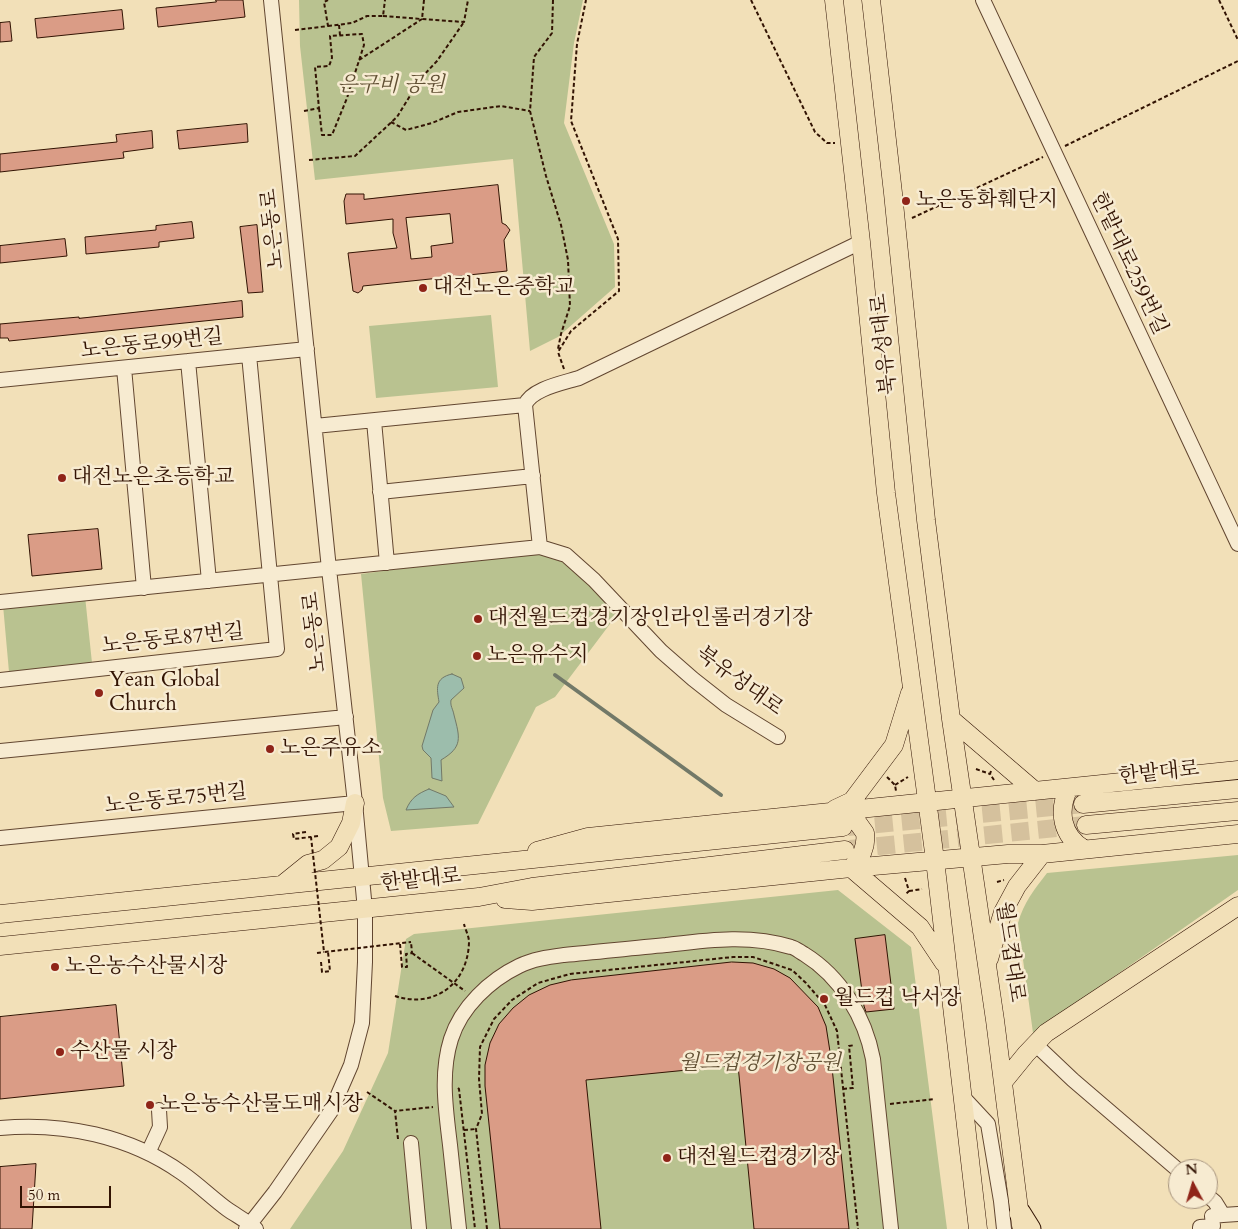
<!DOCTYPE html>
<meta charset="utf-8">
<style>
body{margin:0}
#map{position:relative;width:1238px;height:1229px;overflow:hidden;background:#f2e0b8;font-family:Cardo,serif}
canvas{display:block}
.north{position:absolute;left:1168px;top:1159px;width:50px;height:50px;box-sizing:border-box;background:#f7ebd1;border:1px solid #a8957f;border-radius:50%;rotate:354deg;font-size:14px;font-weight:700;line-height:20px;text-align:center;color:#321303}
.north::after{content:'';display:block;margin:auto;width:18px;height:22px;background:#8f2418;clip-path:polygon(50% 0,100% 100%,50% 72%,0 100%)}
.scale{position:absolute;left:20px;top:1186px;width:91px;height:22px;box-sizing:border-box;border:2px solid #321303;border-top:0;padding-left:6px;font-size:15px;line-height:18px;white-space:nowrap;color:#321303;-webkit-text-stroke:4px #f7ebd1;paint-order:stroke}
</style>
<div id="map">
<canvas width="1238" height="1229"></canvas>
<div class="north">N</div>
<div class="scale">50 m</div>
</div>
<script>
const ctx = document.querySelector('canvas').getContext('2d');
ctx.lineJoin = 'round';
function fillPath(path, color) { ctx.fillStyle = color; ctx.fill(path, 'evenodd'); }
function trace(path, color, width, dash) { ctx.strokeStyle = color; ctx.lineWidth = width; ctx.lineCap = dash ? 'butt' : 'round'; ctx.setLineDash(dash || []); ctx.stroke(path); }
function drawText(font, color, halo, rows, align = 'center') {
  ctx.font = font + ' Cardo,"Noto Serif KR",serif'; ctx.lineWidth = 5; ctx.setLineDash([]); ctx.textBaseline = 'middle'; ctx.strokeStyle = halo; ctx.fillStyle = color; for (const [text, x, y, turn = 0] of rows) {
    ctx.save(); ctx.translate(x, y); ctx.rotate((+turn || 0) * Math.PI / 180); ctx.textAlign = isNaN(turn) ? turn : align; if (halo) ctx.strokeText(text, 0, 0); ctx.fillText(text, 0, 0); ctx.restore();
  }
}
fillPath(new Path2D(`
 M299,0h284l-9,43 -10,80 50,121 1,43 -57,50 -28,14 -17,-192 -198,21 -15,-134z
 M491,315l7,72 -122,11 -7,-72z
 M532,551l36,13 26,22 22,30 -61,81 -19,10 -58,117 -87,7 -8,-33 -22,-224z
 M85,596l7,67 -83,9 -6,-67z
 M1238,855v35l-205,143 -15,-110c6,-21 16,-33 29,-50z
 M838,890l73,57 36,282h-657l53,-78 45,-98 18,-114 8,-5z`), '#b9c290');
const water = new Path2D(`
 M452,674l9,4 3,10 -13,12c-1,6 2,9 3,15 6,23 9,32 -13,45l1,21 -10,-3 -1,-20 -8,-8 -1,-4 11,-36 6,-8c-2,-13 -5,-24 13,-28z
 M429,789l17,7 8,11 -48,3c5,-12 11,-16 23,-21z`);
fillPath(water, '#9cbdac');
trace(water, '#727968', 1);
trace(new Path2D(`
 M555,675l166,120`), '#727968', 4);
const building = new Path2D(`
 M216,0h27l2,17 -87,10 -2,-19 60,-6z
 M122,10l2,19 -87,9 -2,-19z
 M10,22l2,19 -12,1v-19z
 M247,124l1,18 -69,7 -2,-18z
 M152,131l1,17 -30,4 1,6 -124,14v-18l117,-12 -1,-7z
 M498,185l4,38 4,2 4,5 -6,10 3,31 -144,15 -1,4 -4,3 -5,-2 -5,-38 49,-5 -4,-15v-14l-47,5 -2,-23 2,-7h18v5zM450,214l3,29 -22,3 1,11 -21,2 -5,-41z
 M192,222l2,16 -35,4v5l-73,7 -1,-17 71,-7v-4z
 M257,225l6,67 -15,1 -8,-66z
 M65,239l2,17 -67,7v-17z
 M242,301l1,16 -234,24 -1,-3h-8v-14l79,-7v1z
 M98,529l4,40 -70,7 -4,-41z
 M885,935l9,74 -28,3 -2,-6 -9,-67z
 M732,962l21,1 21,6 16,9 28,29 8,19 5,32 18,171h-95l-16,-164 -152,15 15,149h-101l-15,-143v-21l5,-22 9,-19 14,-16 16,-13 21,-10 21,-5z
 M116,1005l8,81 -124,13v-82z
 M36,1164l-4,65h-32v-62z`);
fillPath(building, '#da9c86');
trace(building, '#321303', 1);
trace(new Path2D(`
 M848,827l235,-23
 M850,849l236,-24`), '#d5c19d', 18, [18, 9]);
const minor = new Path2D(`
 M983,0l255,544
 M188,361l21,220
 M124,368l20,220
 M0,380l307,-31
 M525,405c6,-16 38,-22 54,-27l282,-136
 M374,421l13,142
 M315,426l210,-21 15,142
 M380,492l153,-16
 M0,602l540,-55 26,8 28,25 67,71 32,28 33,26 52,32
 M0,680l277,-31 -28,-294
 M0,751l346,-34
 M0,838l355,-35
 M1035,1044l38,36 105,90
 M962,1096l26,28 13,77 3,28
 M0,1128c63,-6 130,8 182,45 16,11 30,25 45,36 10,7 20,12 29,20
 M411,1143l8,86
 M148,1153l12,-26 -1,-17
 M1223,1215l15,-1
 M246,1229l29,-37 56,-81 20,-46 11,-42 3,-61v-52l-10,-107 -26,-234 -58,-569
 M459,1229c-3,-28 -6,-56 -9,-84 -4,-34 -10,-71 1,-106 10,-32 39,-59 68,-73 14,-7 30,-9 45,-11 34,-3 68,-7 102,-10 42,-5 84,-11 125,2 5,1 9,5 13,7 37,23 61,63 69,105l18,170
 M1200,1229v-2l13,-1 -1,-10 11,-1 -8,-13 -7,-6`);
const major = new Path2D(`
 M834,0l27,242 25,251 49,367 43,369
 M871,0l22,193 33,327 25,199 44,301 26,205
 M951,719l84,72
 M1069,788c-12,23 -7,48 15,61
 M1083,804l155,-15
 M835,809l17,-8 42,-56 16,-52
 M839,812l14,4 12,17c2,13 -4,26 -14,35l69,59 24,36
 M1086,825l152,-14
 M537,851l51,-14 650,-67
 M282,885l26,-21 15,-4 16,-13 12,-24 4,-20
 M505,899l27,2 319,-33 157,-14h34l196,-20
 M0,914l843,-87
 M0,946l479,-49 53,-10 313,-37
 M989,959l14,-47 14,-26 25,-32
 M1004,1081l22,-27 20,-21 192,-127`);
const highway = new Path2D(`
 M1020,1213l10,16`);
trace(minor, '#624630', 16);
trace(major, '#321303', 19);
trace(highway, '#321303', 23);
trace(new Path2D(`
 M424,0l-2,19 42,3 4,-22
 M553,0l-1,33 -18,24 -4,54 16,65 15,49 7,35 2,46 -9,28 -3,15
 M751,0l64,132 12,11h8
 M1219,0l19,40
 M383,16l38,3
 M339,25l1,10
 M328,26l24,-3 15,-7h16l2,-16
 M295,30l33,-4 -4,-24 4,-2
 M359,60l63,-41
 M304,111l15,-3 -4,-41 14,-1 3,-8 -2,-22 32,-2 2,11 -17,53 -15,37h-10l-3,-27
 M391,122l15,8 26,-7 26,-11 43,-6 29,5
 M1065,146l173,-85
 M309,160l46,-4 42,-39 24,-39 16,-17 27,-39
 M912,218l131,-61
 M564,369l-6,-17 13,-21 48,-40 -1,-52 -47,-118 6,-77 9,-44
 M976,769l14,5
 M991,771l-1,3 4,6
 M887,777l8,8 1,6
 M895,785l13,-8
 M306,832l-13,2 1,5 17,-2
 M905,878l4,13 -3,3
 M997,882l7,-2
 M909,891l13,-2
 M400,944l2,23h5l-1,-13 6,-1 -1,-11
 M317,953l7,-1
 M412,953l53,38
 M321,962l1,10 8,-1 -2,-19
 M395,996c39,13 73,-12 74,-54 0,-6 -4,-13 -5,-18
 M458,1088l1,1 16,140
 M843,1089l10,-1 -4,-42 6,-1
 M367,1092l28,19
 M890,1104l45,-5
 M464,1130l12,-1
 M398,1139l-3,-28 38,-4
 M487,1229l-11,-100 6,-15 -3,-35 1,-32 14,-28 18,-19 26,-17 32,-9 163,-17h20l39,13 14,13 19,22 12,26 21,198`), '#321303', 2, [4, 2.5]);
trace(minor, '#f7ebd1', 14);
trace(major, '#f2e0b8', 18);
trace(highway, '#f2e0b8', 21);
trace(new Path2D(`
 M318,836l-7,1 13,115 87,-10`), '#321303', 2, [4, 2.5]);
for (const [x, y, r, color] of [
 [906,201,5,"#8f2418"],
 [423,288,5,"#8f2418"],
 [62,478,5,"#8f2418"],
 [478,619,5,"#8f2418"],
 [477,656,5,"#8f2418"],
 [99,693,5,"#8f2418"],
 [270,749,5,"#8f2418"],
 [55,967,5,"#8f2418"],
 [824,999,5,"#8f2418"],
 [60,1052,5,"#8f2418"],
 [150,1105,5,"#8f2418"],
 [667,1158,5,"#8f2418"]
]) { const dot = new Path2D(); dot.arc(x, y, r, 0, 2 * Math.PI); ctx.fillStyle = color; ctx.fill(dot); trace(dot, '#f7ebd1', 2); }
drawText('italic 21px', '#615034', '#f7ebd1', [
 ["은구비 공원",391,86],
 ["월드컵경기장공원",760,1064]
]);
drawText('21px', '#321303', '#f7ebd1', [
 ["노은동화훼단지",916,201],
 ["대전노은중학교",433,288],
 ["대전노은초등학교",72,478],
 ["대전월드컵경기장인라인롤러경기장",488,619],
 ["노은유수지",487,656],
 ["Yean Global",109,681],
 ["Church",109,705],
 ["노은주유소",280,749],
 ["노은농수산물시장",65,967],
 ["월드컵 낙서장",834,999],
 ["수산물 시장",70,1052],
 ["노은농수산물도매시장",160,1105],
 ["대전월드컵경기장",677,1158]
], 'left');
drawText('21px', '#321303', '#f7ebd1', [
 ["노은동로",274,229,-96],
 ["한밭대로259번길",1128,264,65],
 ["북유성대로",885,344,-96],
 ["노은동로99번길",152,345,-6],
 ["노은동로",316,632,-96],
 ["노은동로87번길",173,640,-6],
 ["북유성대로",739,682,36],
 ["한밭대로",1159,774,-6],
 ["노은동로75번길",176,800,-6],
 ["한밭대로",421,881,-6],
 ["월드컵대로",1009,952,82]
]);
</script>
